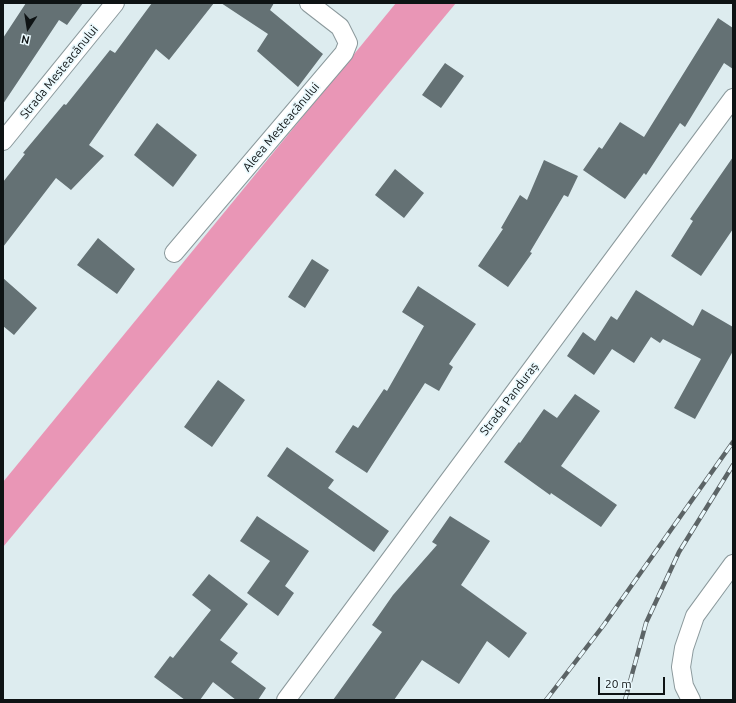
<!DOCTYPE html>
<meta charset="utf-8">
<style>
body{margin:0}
#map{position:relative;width:736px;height:703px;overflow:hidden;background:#ddecef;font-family:Ubuntu,sans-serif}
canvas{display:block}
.frame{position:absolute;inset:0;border:4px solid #0e1314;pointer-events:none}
.north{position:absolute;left:8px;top:8px;width:40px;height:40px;-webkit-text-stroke:3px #eaf9fd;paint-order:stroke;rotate:192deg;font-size:11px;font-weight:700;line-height:16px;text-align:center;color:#0e1314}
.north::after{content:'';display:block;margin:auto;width:14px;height:18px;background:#0e1314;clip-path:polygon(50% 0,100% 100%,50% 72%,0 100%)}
.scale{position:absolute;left:598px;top:677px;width:67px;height:18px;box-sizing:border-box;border:2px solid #0e1314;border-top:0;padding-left:5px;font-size:12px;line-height:14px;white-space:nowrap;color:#0e1314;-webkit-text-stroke:3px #eaf9fd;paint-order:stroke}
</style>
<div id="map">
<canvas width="736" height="703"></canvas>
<div class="frame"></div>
<div class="north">N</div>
<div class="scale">20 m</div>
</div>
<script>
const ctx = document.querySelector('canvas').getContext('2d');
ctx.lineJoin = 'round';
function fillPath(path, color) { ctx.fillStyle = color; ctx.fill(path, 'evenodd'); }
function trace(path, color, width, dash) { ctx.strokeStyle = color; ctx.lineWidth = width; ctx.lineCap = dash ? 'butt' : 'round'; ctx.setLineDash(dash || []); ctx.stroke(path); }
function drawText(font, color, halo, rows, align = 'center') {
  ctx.font = font + ' Ubuntu,sans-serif'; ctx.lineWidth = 3.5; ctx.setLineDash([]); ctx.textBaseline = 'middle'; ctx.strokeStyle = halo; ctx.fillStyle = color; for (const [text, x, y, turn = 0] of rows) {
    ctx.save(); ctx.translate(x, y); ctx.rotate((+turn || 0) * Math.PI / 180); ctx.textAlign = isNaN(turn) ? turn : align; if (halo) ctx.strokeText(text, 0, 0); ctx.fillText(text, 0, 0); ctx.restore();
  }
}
fillPath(new Path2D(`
 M396,3h60l-453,544v-65z`), '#e996b6');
fillPath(new Path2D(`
 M26,3h57l-16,22 -8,-5 -56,84v-66z
 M152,3h62l-45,57 -13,-11 -67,96 15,11 -33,34 -15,-12 -53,69v-65l22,-28 -2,-1 41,-49 2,1 44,-55 5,3z
 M221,3h53l-4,7 53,44 -25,33 -41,-36 11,-17z
 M718,18l15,10v41l-9,-6 -39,64 -5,-4 -34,52 -2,-2 -19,26 -42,-29 16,-23 3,2 18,-27 24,15z
 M445,63l19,13 -23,32 -19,-13z
 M157,123l40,32 -24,32 -39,-32z
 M733,157v72l-32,47 -30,-20 22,-35 -3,-2z
 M544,160l34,16 -10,21 -4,-2 -34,57 2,1 -24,34 -30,-21 25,-37 -2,-1 19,-33 7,5z
 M395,169l29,24 -20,25 -29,-23z
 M98,238l37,31 -18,25 -40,-29z
 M312,259l17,11 -24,38 -17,-11z
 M3,278l34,30 -23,27 -11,-9z
 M418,286l58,38 -27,40 4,3 -14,24 -14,-8 -58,90 -32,-21 18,-27 5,3 26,-39 3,2 37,-65 -22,-14z
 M636,290l57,36 9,-17 31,18v24l-38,68 -21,-11 27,-49 -38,-20 -3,4 -9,-6 -17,26 -22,-14 -18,26 -27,-19 16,-24 12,9 16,-25 6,4z
 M218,380l27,20 -33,47 -28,-20z
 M575,394l25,17 -39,55 56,39 -16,22 -50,-34 -1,2 -46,-33 15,-20 1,1 24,-34 13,9z
 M287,447l47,33 -6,8 61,43 -15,21 -107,-76z
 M257,516l52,35 -24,35 9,7 -16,23 -31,-23 23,-32 -30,-20z
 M450,516l40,25 -29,44 66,48 -18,25 -22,-17 -28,43 -37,-24 -28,40h-61l49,-68 -10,-7 21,-30 44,-50 -5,-3z
 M209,574l39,30 -28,36 18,13 -7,9 35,26 -8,12h-22l-23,-18 -13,18h-15l-31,-23 16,-21 3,2 38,-48 -19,-15z`), '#647174');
const street = new Path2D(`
 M3,141l112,-138
 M174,253l170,-200 4,-10 -8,-16 -31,-24
 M286,700l447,-602
 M691,700l-7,-14 -3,-19 3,-19 11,-32 38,-52`);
trace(street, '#8b999c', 20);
trace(street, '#fff', 18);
const rail = new Path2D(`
 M546,700l57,-74 130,-184
 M625,700l21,-77 33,-71 54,-87`);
trace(rail, '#5c6466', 4.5);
trace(rail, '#eaf9fd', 3, [9]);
drawText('12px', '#0e1314', '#eaf9fd', [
 ["Strada Mesteacănului",59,72,-51],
 ["Aleea Mesteacănului",281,127,-50],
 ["Strada Panduraș",509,399,-53]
]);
</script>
